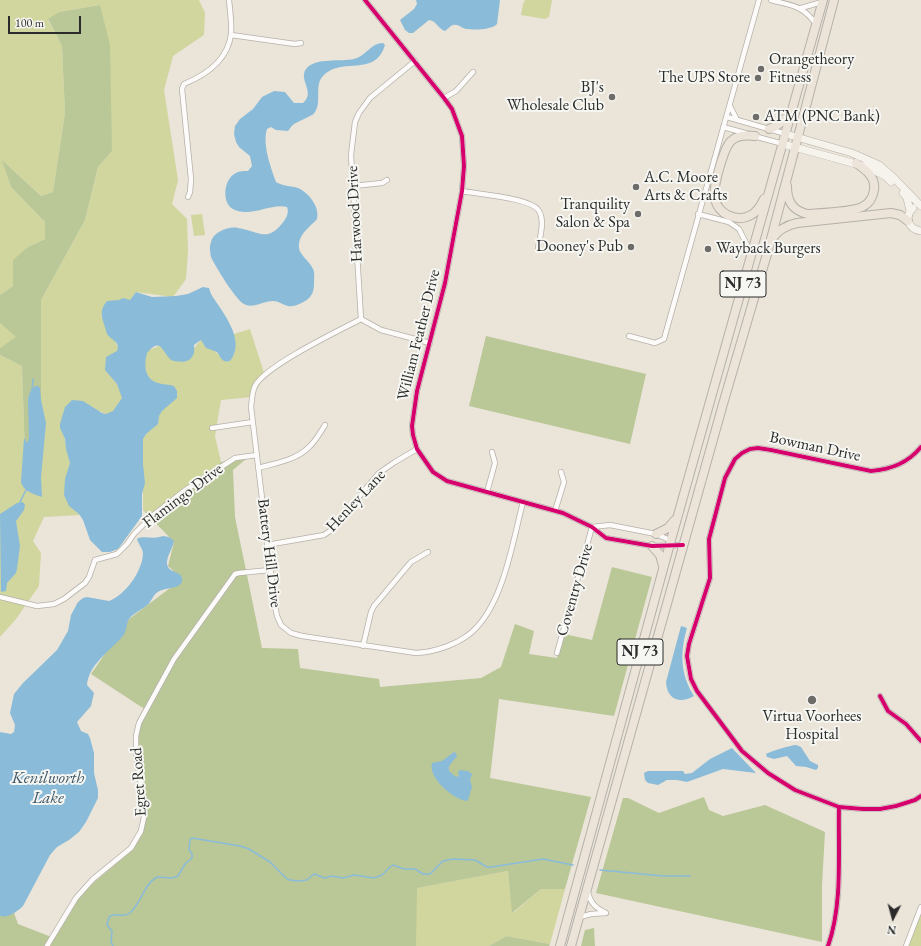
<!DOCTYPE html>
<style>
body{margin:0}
#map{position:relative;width:921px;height:946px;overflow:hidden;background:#ebe4d9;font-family:"EB Garamond",serif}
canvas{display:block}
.north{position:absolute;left:873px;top:898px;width:40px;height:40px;-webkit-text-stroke:3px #f6f6f2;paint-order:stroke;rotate:186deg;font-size:11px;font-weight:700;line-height:16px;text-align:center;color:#2b2b2b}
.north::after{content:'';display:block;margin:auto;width:14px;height:18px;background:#2b2b2b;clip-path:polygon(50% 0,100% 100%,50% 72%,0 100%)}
.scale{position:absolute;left:8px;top:16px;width:73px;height:18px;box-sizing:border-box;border:2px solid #2b2b2b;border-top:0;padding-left:5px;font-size:12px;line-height:14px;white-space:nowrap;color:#2b2b2b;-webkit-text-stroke:3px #f6f6f2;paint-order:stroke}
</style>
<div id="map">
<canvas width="921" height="946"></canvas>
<div class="north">N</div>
<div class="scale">100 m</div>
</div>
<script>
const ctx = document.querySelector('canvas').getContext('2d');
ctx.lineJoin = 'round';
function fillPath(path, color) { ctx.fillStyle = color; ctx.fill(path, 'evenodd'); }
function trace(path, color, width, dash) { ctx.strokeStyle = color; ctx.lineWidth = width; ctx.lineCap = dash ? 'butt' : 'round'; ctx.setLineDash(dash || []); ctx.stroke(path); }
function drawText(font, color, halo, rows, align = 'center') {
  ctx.font = font + ' "EB Garamond",serif'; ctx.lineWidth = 4; ctx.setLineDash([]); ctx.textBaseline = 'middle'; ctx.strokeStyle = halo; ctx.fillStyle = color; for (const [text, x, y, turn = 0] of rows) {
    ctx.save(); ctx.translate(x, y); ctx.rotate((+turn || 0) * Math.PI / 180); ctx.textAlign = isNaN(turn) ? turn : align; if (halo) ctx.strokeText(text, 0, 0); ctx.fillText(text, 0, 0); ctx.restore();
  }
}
fillPath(new Path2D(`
 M0,0h199l6,13 -1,22 -31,21 -9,34 14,90 -6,24 15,15 1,32 -2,28 -13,18 -37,-5 -6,8 -29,15 17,32 31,3 10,-4 24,15 18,-21 27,22 6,-28 16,-5 15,47 -13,21 -31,3 -6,36 6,26 -41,38 -27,16 -10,-6v-71l-37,-25 -34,-14 -11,22 9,41 -6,32 16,20 -36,2 -11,24 8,12 -2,33 -23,33 -16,18v-282l22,11 4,119 15,10v-195l44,-80 13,-53 14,-16 -12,-146 -41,7 -11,8 14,26 3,67 -12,79 -12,4 -38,-35 8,26 34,35v17l-17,8 -15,39 -13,9z
 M525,0h27l-3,17 -4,2 -24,-4 2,-11z
 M202,214l3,21 -11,1 -3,-21z
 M0,323l17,14 -17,11z
 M508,871l5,42 28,-24h24l-15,55 -44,-8 -17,10h-73v-58z
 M921,907v39h-15z`), '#d0d69e');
fillPath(new Path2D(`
 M100,5l10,40 2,106 -14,16 -13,53 -44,80v195l-15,-10 -4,-119 -22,-11v-7l16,-11 -16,-14v-28l13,-9v-26l15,-13 17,-8v-17l-34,-35 -9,-27 39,36 12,-4 12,-79 -3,-67 -14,-27 11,-7z
 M486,336l160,38 -16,70 -161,-38z
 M246,459l-13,11 2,47 27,131 36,1 2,19 79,11 1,8 101,-9 20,-11 14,-43 19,7 -5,23 28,4 7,-24 28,6 20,-73 40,10 -38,139 -115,-17 -9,79 101,19 -26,92h-24l-29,24 -4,-42 -91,17 -1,58h-416v-31l14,-2 4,11 36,14 27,-44 51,-45 11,-21 -7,-95 10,-23 -55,-36 38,-55 53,-40 -14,-13 6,-24 -31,-32 10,6 27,-16 41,-38z
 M704,797l5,13 14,6 42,-11 60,27 -3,53v57l-226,-49 27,-95h5l31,15z
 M594,928l1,18h-14l4,-16z
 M506,936l44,8 -1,2h-60z`), '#bac797');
fillPath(new Path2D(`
 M416,0h84l-3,24c-5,6 -23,6 -31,5 -5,-1 -7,-5 -13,-4 -3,1 -5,4 -8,6 -7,-2 -8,-10 -16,-11l-16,13h-4l-4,-3 -5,-10 14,-11 3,-5z
 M383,43l2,2c-10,33 -43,11 -62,31 -9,9 -1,26 -8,36 -1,2 -3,3 -5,4 -5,3 -11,5 -16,8 -3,2 -4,5 -6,7l-12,-1 -5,-3 -4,2c-5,15 4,39 9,53 6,4 15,4 22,6 11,5 22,19 19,31 -7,8 -16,13 -18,24 -2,12 10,16 14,26 2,4 1,10 1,15 0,5 -1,10 -5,14 -3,3 -10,7 -16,8 -6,2 -13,-5 -20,-5 -10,0 -20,8 -29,3 -8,-4 -29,-38 -33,-47 -1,-5 -2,-10 0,-15 2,-10 18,-16 27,-14 21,3 29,16 46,-7 3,-4 5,-9 3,-14 -16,-4 -34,10 -52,3 -14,-5 -12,-31 1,-37 3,-2 8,-2 12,-2l4,-5 -2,-10 -11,-9 -3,-5 -2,-8 1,-8 5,-7 13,-10 9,-12 12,-6 11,1 9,11h9c13,-11 -5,-23 3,-34 9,-12 35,-7 48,-10 12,-3 17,-16 29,-16z
 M203,287l6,1 2,6c11,18 36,46 19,67 -9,2 -9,-4 -13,-9l-11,-4 -5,-8 -7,5c0,3 1,7 -1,10 -3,9 -16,7 -22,5 -9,-8 -10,-24 -24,-7 -3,12 -3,26 11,30 5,2 11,1 16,3l3,5v7l-15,13 -3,5 -1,8 -12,10 -3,5v25l2,19 -3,11v22l-24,33 -8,3h-8l-12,-12 -7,-20 -4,-6 -10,-8 -5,-11 1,-16 5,-16 -4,-14 -1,-10 -5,-11v-4l5,-17 7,-7 11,1 19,12 4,1 7,-3 9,-13 -5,-14 -12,-14 1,-13 11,-6c4,-9 -6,-11 -10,-17 -1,-3 -2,-7 -3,-10 -3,-9 -4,-15 3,-23l12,-1 4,-2 7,2 6,-8 16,5 24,-1 12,-2z
 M35,386h3l2,2 1,12 5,23 -5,54 1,20c-9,-3 -19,-6 -21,-15l3,-44 3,5 2,-5 -1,-39 2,-7z
 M22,502l3,2 -1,6 -8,11 4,25 -3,23 -1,4 -9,10 -1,8 -5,1 -1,-78 17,-11z
 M163,536l6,1 5,4c-1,8 -10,18 -6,26 3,6 16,5 14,14 -2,9 -18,6 -24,11 -4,2 -5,6 -8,10 -5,7 -16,10 -21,17 -3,5 -2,12 -6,17 -13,15 -34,28 -36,49l7,8 -3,13 -14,16 4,9 7,3 2,4 4,15v20l4,17v8l-12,24 -7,10 -10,8 -12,7 -7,8 -27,51c-6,6 -15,12 -23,10v-184l11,2 3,-2 1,-7 -5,-12 4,-19 9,-11 34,-33 11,-19 3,-16 7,-13 5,-4 4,-1 22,4c16,-6 33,-29 34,-47 0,-6 -5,-10 -6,-15 7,-4 16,1 26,-3z
 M681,626l6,2c-7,24 -7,46 7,68 -14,8 -27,4 -28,-14z
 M796,745l5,2 9,14 8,4v3l-2,2 -10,-3 -10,-1 -9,-10 -13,3 -7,-2 -1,-3c3,-2 25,-9 30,-9z
 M732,748l24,25 -33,-4 -36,13 -10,-2h-10l-9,5 -10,-2 -3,-3 -1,-7 4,-2h35l2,3 7,-1 18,-14z
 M454,752l2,1 1,3 -8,10v5l7,6 3,-1 -1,-4 2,-2 8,1 4,3 -2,6 2,7 -4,13 -2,1c-14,-3 -38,-23 -34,-38l10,-2z`), '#8abcd9');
trace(new Path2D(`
 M32,391l1,-12
 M20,502l6,-12
 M600,870l63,6h27
 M113,946l-2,-4 1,-11 -5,-6 2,-8c8,-6 14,2 21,-4 12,-11 13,-28 27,-36l15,1 6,-2 7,-12 7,-6v-4l-3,-4 1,-10 2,-2 48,8 9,3 21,13 16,16 3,2 10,1 8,-1 7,-6 11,4 7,-2 11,2 11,-3 20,3 8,-3 8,-8 3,-2 11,4h11l8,5h7l13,-13 10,-2 22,1 12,7h4l52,-8 30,6`), '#8abcd9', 1.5);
const street = new Path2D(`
 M365,0l79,98 8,11 10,27 2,30 -2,25 -17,92 -28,108 -5,35 1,9 4,14 16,23 14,9 116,32 29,14 14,11 46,8 31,-1
 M771,0c22,6 31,5 45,24
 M801,8l21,-6
 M231,35l64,9 6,-1
 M415,61l-45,37 -11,15 -4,9 -4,33 10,164 20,11 49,13
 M444,98l12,-7 17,-19
 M730,106l7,14
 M727,117l59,17
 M723,127l22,6
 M754,136l29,8
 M353,186l29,-3 5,-3
 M462,191c15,3 70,7 77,20 6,10 1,26 -1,37
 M188,197l2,-5 1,-13 -9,-90 2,-5c22,-9 44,-24 47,-50 1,-11 -1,-23 -2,-34
 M698,214l31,8 10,7 12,24
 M361,319c-23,12 -96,47 -106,67 -3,6 -3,15 -4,21l24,199 2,10 4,9 10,8 11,3 114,17c20,-1 47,-10 61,-26 27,-29 36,-86 46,-125
 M629,336l26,7 9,-4 95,-339
 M212,428l41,-6
 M921,447c-13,16 -29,22 -50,24l-100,-21 -13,-2 -8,1 -8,4 -7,6 -10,19 -16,61 1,39 -21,66 -2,12 4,23 6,12 45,60 26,22 27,17 44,17 24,2h17l16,-3 19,-6 6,-4
 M258,468c17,-5 36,-7 50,-20 7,-6 12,-15 17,-23
 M487,492l8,-29 -3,-11
 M555,511l9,-29 -3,-10
 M592,527l18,-2 46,9 16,7
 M267,545l57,-10 6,-4 49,-58 16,-11 22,-13
 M0,597l37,9 17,-2 10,-5 21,-16 4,-6 6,-17 22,-6 10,-10 7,-10 18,-18 32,-25 51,-33 22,-3
 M363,646l8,-34 3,-6 37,-44 17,-10
 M557,653l35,-126
 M880,696l8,15 18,13 15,17
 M580,917l11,-3 15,-1c-10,-5 -16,-10 -18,-21
 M47,946l29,-48 17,-19 38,-31 10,-17 3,-14v-12l-8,-52v-17l3,-13 35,-64 61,-85 4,-1 31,-3
 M828,946c15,-42 10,-94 11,-139
 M906,946l15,-39`);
const secondary = new Path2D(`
 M786,134l66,19 27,12 15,13 27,28
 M783,144l84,23 18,9 6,6
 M903,193l4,5 3,13
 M913,208c-9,9 -5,21 8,23`);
const highway = new Path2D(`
 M769,129c9,-3 14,-7 20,-15
 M755,136c-8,-1 -18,-1 -24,5 -7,7 -19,47 -16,58 3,15 22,24 36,16 6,-3 10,-10 13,-16
 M787,186c0,15 5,24 20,28 13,-1 45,-2 55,-7 7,-3 11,-10 12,-17 2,-13 -8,-20 -18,-27
 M772,240c4,-9 15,-15 25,-17l94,-10 9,2 8,6
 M656,534l12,-6 7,-8
 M652,546l8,9 3,11
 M560,946l111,-406 152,-540
 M571,946l152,-542 44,-150 67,-254`);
trace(street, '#b5b1aa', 6);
trace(secondary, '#b5b1aa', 8);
trace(highway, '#b5b1aa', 10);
trace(street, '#fcfbf9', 4.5);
trace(secondary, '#f6f2ec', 7);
trace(highway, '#ece3d9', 8);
trace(new Path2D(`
 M365,0l79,98 8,11 10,27 2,30 -2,25 -17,92 -28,108 -5,35 1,9 4,14 16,23 14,9 116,32 29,14 14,11 46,8 31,-1
 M921,447c-13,16 -29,22 -50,24l-100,-21 -13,-2 -8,1 -8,4 -7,6 -10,19 -16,61 1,39 -21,66 -2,12 4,23 6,12 45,60 26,22 27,17 44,17 24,2h17l16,-3 19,-6 6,-4
 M880,696l8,15 18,13 15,17
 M828,946c15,-42 10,-94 11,-139`), '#d6006c', 4);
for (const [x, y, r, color] of [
 [761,69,4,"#6e6c68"],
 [758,78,4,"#6e6c68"],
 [612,97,4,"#6e6c68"],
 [756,117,4,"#6e6c68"],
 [636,187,4,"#6e6c68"],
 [638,214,4,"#6e6c68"],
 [631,247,4,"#6e6c68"],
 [708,249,4,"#6e6c68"],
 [812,700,5,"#6e6c68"]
]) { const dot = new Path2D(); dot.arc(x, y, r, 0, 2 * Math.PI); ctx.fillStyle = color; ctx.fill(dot); trace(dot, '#f6f6f2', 1.5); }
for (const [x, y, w] of [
 [743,284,46],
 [640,652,46]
]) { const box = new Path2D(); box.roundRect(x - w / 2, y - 13, w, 26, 3); ctx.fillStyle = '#f6f6f2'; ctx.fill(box); trace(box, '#2b2b2b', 1); }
drawText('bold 15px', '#2b2b2b', null, [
 ["NJ 73",743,284],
 ["NJ 73",640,652]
]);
drawText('16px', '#2b2b2b', '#f6f6f2', [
 ["Orangetheory",769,60],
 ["Fitness",769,78],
 ["The UPS Store",750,78,"right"],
 ["BJ's",604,88,"right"],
 ["Wholesale Club",604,106,"right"],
 ["ATM (PNC Bank)",764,117],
 ["A.C. Moore",644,178],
 ["Arts & Crafts",644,196],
 ["Tranquility",630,205,"right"],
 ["Salon & Spa",630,223,"right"],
 ["Dooney's Pub",623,247,"right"],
 ["Wayback Burgers",716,249],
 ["Virtua Voorhees",812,717,"center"],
 ["Hospital",812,735,"center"]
], 'left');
drawText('16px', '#2b2b2b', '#f6f6f2', [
 ["Harwood Drive",355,214,-93],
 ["William Feather Drive",419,335,-76],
 ["Bowman Drive",815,447,12],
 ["Flamingo Drive",183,496,-37],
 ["Henley Lane",356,501,-47],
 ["Battery Hill Drive",269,553,83],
 ["Coventry Drive",575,590,-74],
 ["Egret Road",139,782,-94]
]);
drawText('italic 17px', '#3e5868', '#f6f6f2', [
 ["Kenilworth",48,778],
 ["Lake",48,798]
]);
</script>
